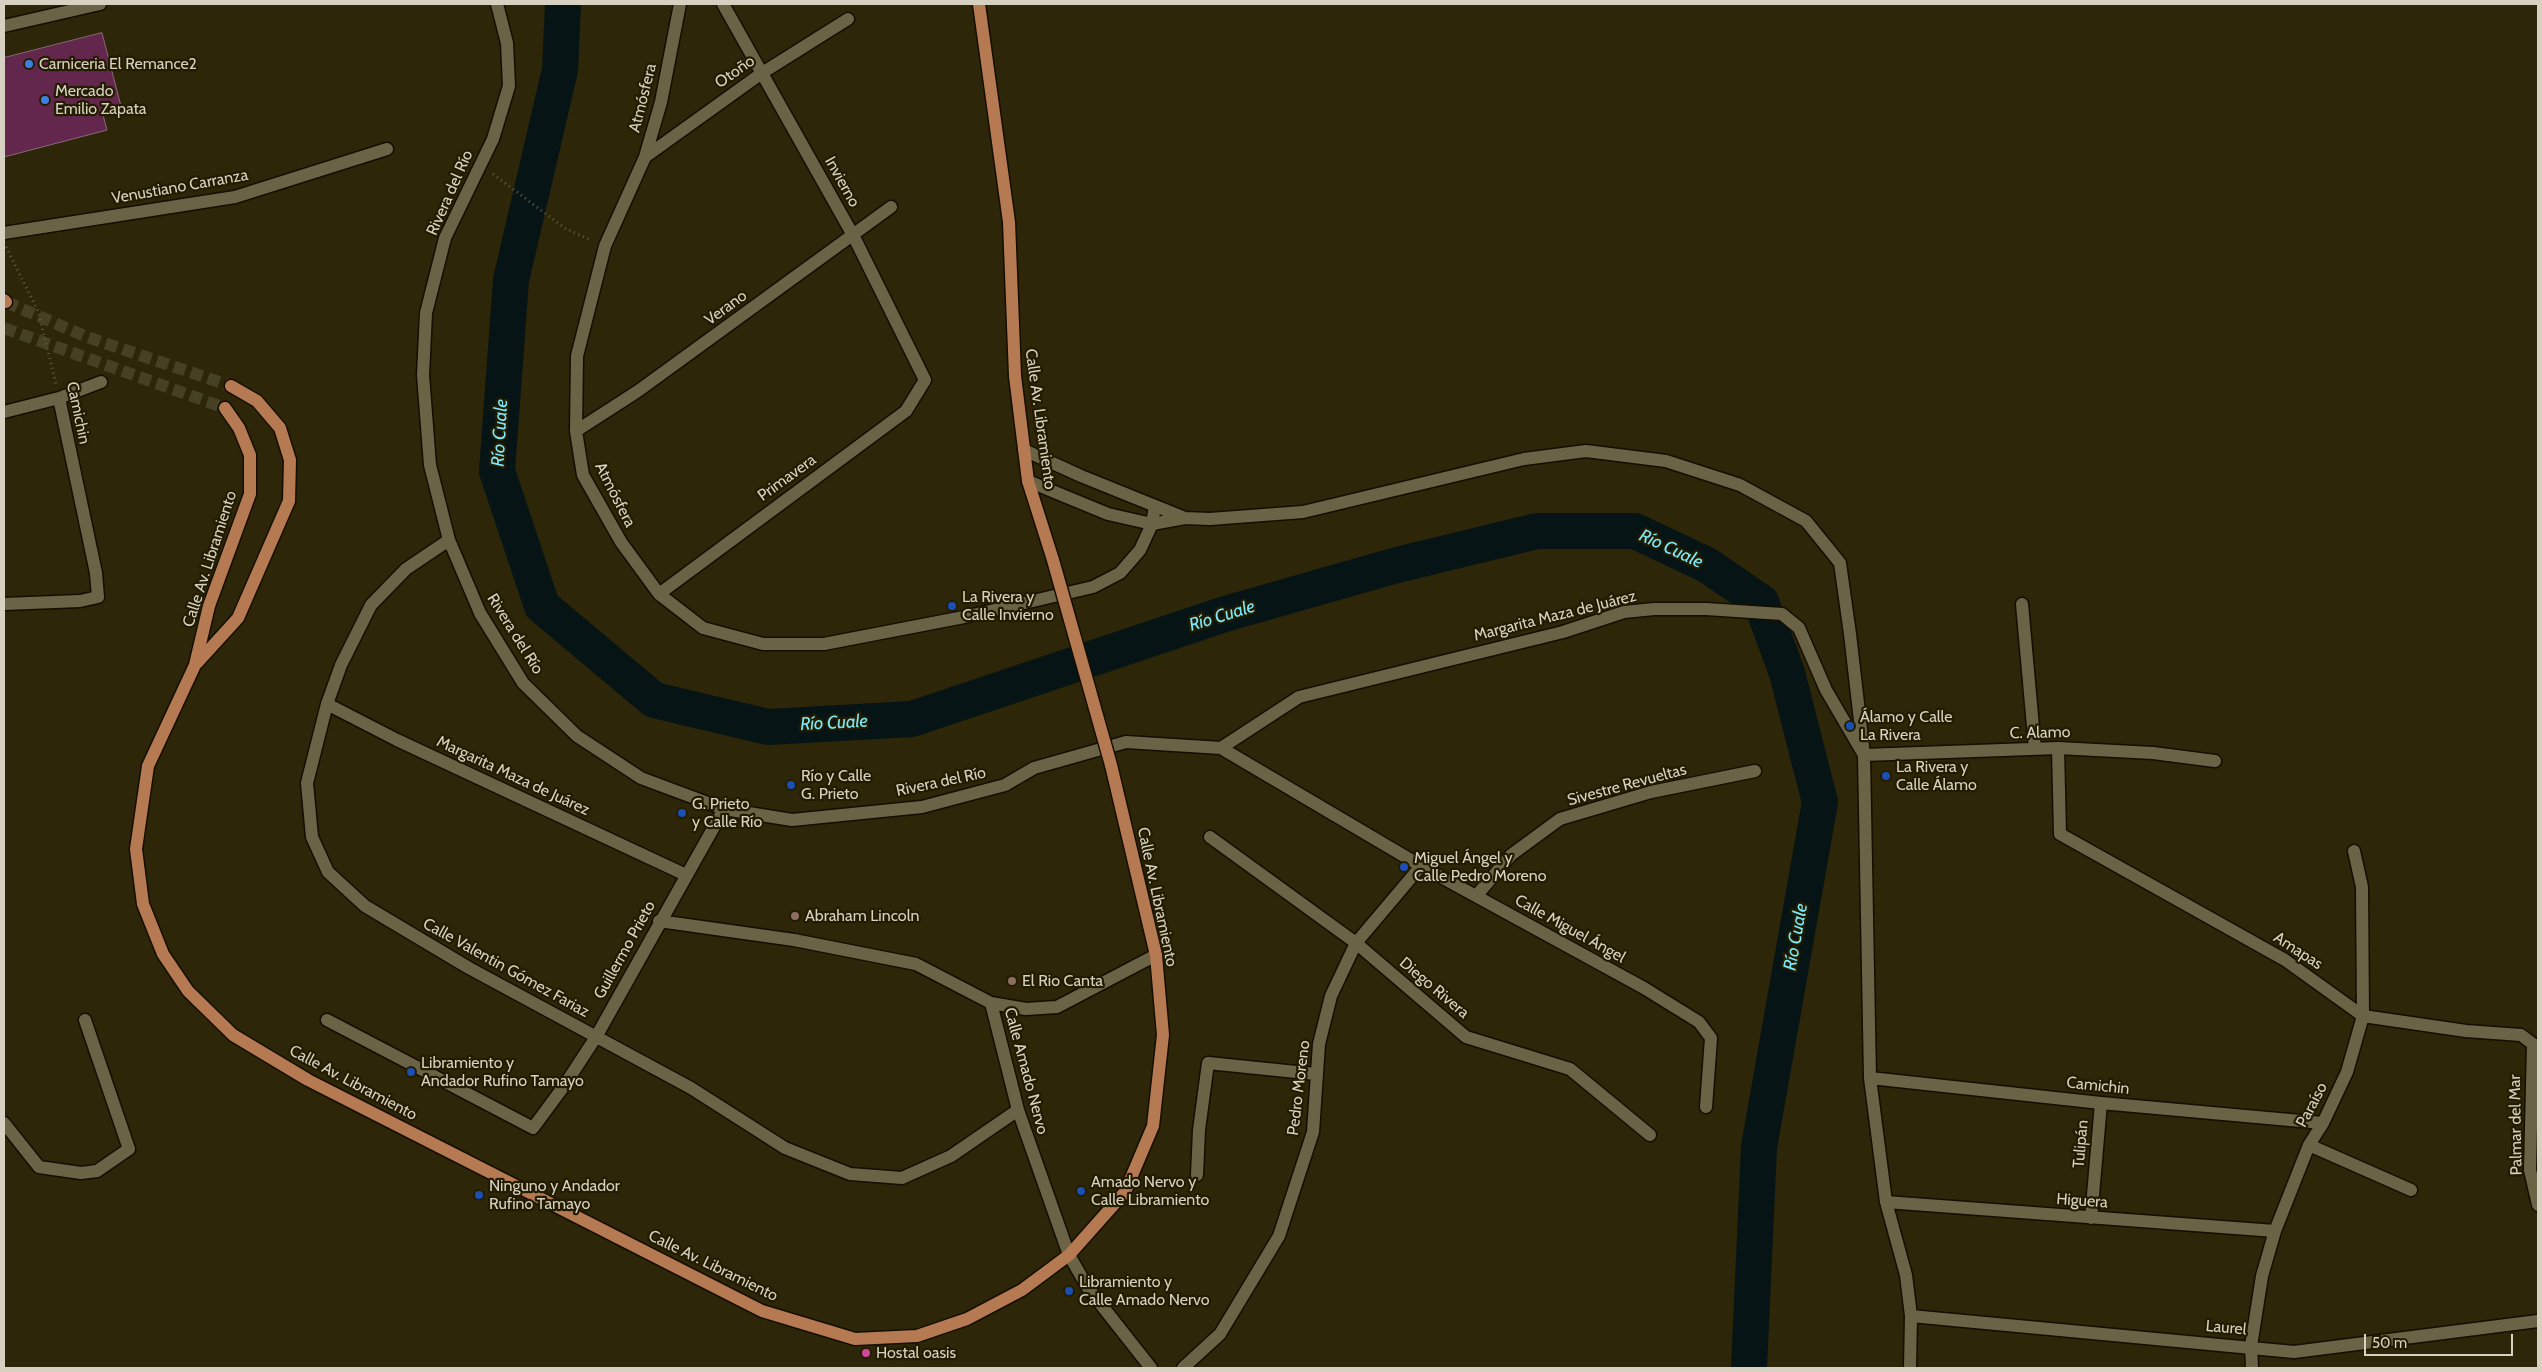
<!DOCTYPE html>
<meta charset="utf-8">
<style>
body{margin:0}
#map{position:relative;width:2542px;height:1372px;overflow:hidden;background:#2d2608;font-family:Cabin,sans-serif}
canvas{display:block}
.frame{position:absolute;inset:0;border:5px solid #d6d1c1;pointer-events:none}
.scale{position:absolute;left:2364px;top:1334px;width:149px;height:22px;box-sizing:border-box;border:2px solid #d6d1c1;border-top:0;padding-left:6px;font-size:15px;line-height:18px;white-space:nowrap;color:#d6d1c1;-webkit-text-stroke:4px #231c01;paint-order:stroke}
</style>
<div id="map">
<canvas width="2542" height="1372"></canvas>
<div class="frame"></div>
<div class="scale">50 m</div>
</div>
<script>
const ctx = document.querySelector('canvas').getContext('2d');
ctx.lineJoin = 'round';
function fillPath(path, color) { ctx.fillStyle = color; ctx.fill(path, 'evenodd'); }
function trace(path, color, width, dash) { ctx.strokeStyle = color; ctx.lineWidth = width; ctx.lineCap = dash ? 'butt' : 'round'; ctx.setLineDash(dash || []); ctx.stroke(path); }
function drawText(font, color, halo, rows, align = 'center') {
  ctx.font = font + ' Cabin,sans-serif'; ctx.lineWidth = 4.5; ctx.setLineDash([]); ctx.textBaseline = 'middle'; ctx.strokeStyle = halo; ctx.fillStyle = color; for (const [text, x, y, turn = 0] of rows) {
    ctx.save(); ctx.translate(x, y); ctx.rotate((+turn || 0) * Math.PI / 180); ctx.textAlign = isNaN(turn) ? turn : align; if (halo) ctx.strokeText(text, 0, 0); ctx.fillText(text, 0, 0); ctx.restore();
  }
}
const water = new Path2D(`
 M554,4h17l-11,66z`);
fillPath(water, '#061416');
trace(water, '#444d49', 1);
trace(new Path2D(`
 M563,4l-3,66 -49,210 -14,191 45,135 112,94 114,27 144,-8 313,-105 172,-49 140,-34h98l72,34 54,37 26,71 33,129 -61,345 -10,221`), '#061416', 36);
const building = new Path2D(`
 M102,33l20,77 -19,5 4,15 -103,27v-99z`);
fillPath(building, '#63274e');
trace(building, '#886a7b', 1);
trace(new Path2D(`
 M6,302l81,35 144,49
 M4,328l221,80`), '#464024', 12, [12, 6]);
const street = new Path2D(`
 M497,4l10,39 2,43 -16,53 -48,99 -19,75 -3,62 7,90 19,75 31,73 43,70 54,53 64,42 83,31 68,11 130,-13 83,-22 29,-17 92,-26 95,6 200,118 223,122 55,34 12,16 -5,69
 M680,4l-19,98 -16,55 -40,89 -28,110 -1,75 7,44 38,67 38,52 44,34 60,16h61l140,-27 129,-30 27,-14 20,-23 12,-26 3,-18
 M4,26l96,-22
 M645,157l117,-84 86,-54
 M4,233l231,-36 152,-48
 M4,412l55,-14 42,-16
 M576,431l62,-40 253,-184
 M1024,450l57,26 104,42
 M1028,481l80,33 44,10 33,-6 25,1 93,-7 221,-53 62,-8 80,10 74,24 66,36 34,42 10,71 14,121 6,323 16,124 20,73 5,41 -1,52
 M449,540l-43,29 -35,36 -30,60 -14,39 -20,79 5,54 16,35 37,34 104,62 222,120 94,60 65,26 52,4 49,-22 67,-46
 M659,594l247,-183 19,-31 -71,-143 -131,-233
 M4,604l76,-3 18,-4 -2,-24 -37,-175
 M2022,604l13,145
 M327,704l70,36 289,135
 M1221,748l78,-51 264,-65 61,-20 30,-3h52l76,5 17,14 27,62 38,65 194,-7 95,5 62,8
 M2058,748l2,86 225,126 78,56 103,15 55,4 12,9 -3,126 8,35
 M1210,837l146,106 110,94 104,32 80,66
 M1477,895l34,-40 49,-36 91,-27 104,-21
 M659,921l135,19 122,24 75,39 35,6 31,-2 99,-52
 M991,1003l27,107 51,145 19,33 63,80
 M327,1020l206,108 31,-42 32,-49 128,-228
 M1870,1078l231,25 222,20
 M4,1123l35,44 42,6 16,-2 32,-22 -44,-129
 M2309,1145l102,45
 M1197,1175l2,-45 9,-67 108,11
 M1886,1202l389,29
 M2091,1218l10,-115
 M1911,1316l383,36 244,-31
 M1183,1368l37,-34 59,-98 34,-104 6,-88 12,-48 25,-53 65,-77
 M2252,1368l-1,-22 11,-70 13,-45 34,-86 14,-22 24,-51 16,-56 -1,-129 -8,-36`);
const primary = new Path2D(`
 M979,4l30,218 6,154 13,105 25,79
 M4,300l2,2
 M225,408l14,20 11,27v39l-41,112 -14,59 -47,101 -12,83 7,55 20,50 25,37 45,44 75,45 454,231 93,28 62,-3 50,-17 55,-29 47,-35 56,-63 28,-66 10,-91 -7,-80 -45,-190
 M197,663l41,-45 51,-117 1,-41 -10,-32 -23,-27 -26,-15`);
trace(street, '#150e00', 15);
trace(primary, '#150e00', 15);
trace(new Path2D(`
 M493,174l73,55 25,11
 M6,247l32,64 18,73`), '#635d44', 3, [1, 4]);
trace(street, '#6b6345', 12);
trace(primary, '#b57a52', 12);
const primaryBridge = new Path2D(`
 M1053,560l58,205`);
trace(primaryBridge, '#150e00', 15, []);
trace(primaryBridge, '#b57a52', 12);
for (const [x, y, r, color] of [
 [29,64,5,"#3f7fe0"],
 [45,100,5,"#3f7fe0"],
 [952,606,5,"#1a4fb4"],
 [1850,726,5,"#1a4fb4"],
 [1886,776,5,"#1a4fb4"],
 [791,785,5,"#1a4fb4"],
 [682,813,5,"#1a4fb4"],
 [1404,867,5,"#1a4fb4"],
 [795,916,5,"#8d6e63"],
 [1012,981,5,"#8d6e63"],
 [411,1072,5,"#1a4fb4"],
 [1081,1191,5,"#1a4fb4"],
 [479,1195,5,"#1a4fb4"],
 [1069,1291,5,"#1a4fb4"],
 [866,1353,5,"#d1479c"]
]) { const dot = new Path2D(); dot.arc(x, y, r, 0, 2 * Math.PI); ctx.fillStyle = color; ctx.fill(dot); trace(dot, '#231c01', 2); }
drawText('16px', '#d6d1c1', '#231c01', [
 ["Carniceria El Remance2",39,64],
 ["Mercado",55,91],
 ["Emilio Zapata",55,109],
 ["La Rivera y",962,597],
 ["Calle Invierno",962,615],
 ["Álamo y Calle",1860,717],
 ["La Rivera",1860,735],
 ["La Rivera y",1896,767],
 ["Calle Álamo",1896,785],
 ["Río y Calle",801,776],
 ["G. Prieto",801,794],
 ["G. Prieto",692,804],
 ["y Calle Río",692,822],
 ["Miguel Ángel y",1414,858],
 ["Calle Pedro Moreno",1414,876],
 ["Abraham Lincoln",805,916],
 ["El Rio Canta",1022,981],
 ["Libramiento y",421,1063],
 ["Andador Rufino Tamayo",421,1081],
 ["Amado Nervo y",1091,1182],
 ["Calle Libramiento",1091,1200],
 ["Ninguno y Andador",489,1186],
 ["Rufino Tamayo",489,1204],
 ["Libramiento y",1079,1282],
 ["Calle Amado Nervo",1079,1300],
 ["Hostal oasis",876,1353]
], 'left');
drawText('16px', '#d6d1c1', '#231c01', [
 ["Otoño",735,72,-35],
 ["Atmósfera",643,98,-76],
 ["Invierno",842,182,61],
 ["Venustiano Carranza",180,187,-10],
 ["Rivera del Río",450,193,-66],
 ["Verano",726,308,-36],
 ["Camichin",78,413,78],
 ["Calle Av. Libramiento",1040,419,82],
 ["Primavera",787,478,-36],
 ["Atmósfera",615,495,63],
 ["Calle Av. Libramiento",210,559,-72],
 ["Margarita Maza de Juárez",1555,616,-14],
 ["Rivera del Río",515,634,58],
 ["C. Alamo",2040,733,-1],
 ["Margarita Maza de Juárez",513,776,25],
 ["Rivera del Río",941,782,-12],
 ["Sivestre Revueltas",1627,785,-15],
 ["Calle Av. Libramiento",1157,897,78],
 ["Calle Miguel Ángel",1570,929,29],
 ["Guillermo Prieto",625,950,-61],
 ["Amapas",2298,951,33],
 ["Calle Valentin Gómez Fariaz",506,968,29],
 ["Diego Rivera",1434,988,40],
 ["Calle Amado Nervo",1026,1071,75],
 ["Calle Av. Libramiento",353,1083,28],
 ["Camichin",2098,1086,6],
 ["Pedro Moreno",1299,1088,-83],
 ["Paraíso",2312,1105,-62],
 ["Palmar del Mar",2516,1125,-91],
 ["Tulipán",2081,1144,-85],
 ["Higuera",2082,1201,4],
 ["Calle Av. Libramiento",713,1266,26],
 ["Laurel",2226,1328,5]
]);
drawText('italic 18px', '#7beafc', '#231c01', [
 ["Río Cuale",500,433,-87],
 ["Río Cuale",1671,549,25],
 ["Río Cuale",1222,616,-17],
 ["Río Cuale",834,723,-3],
 ["Río Cuale",1796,937,-80]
]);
</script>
